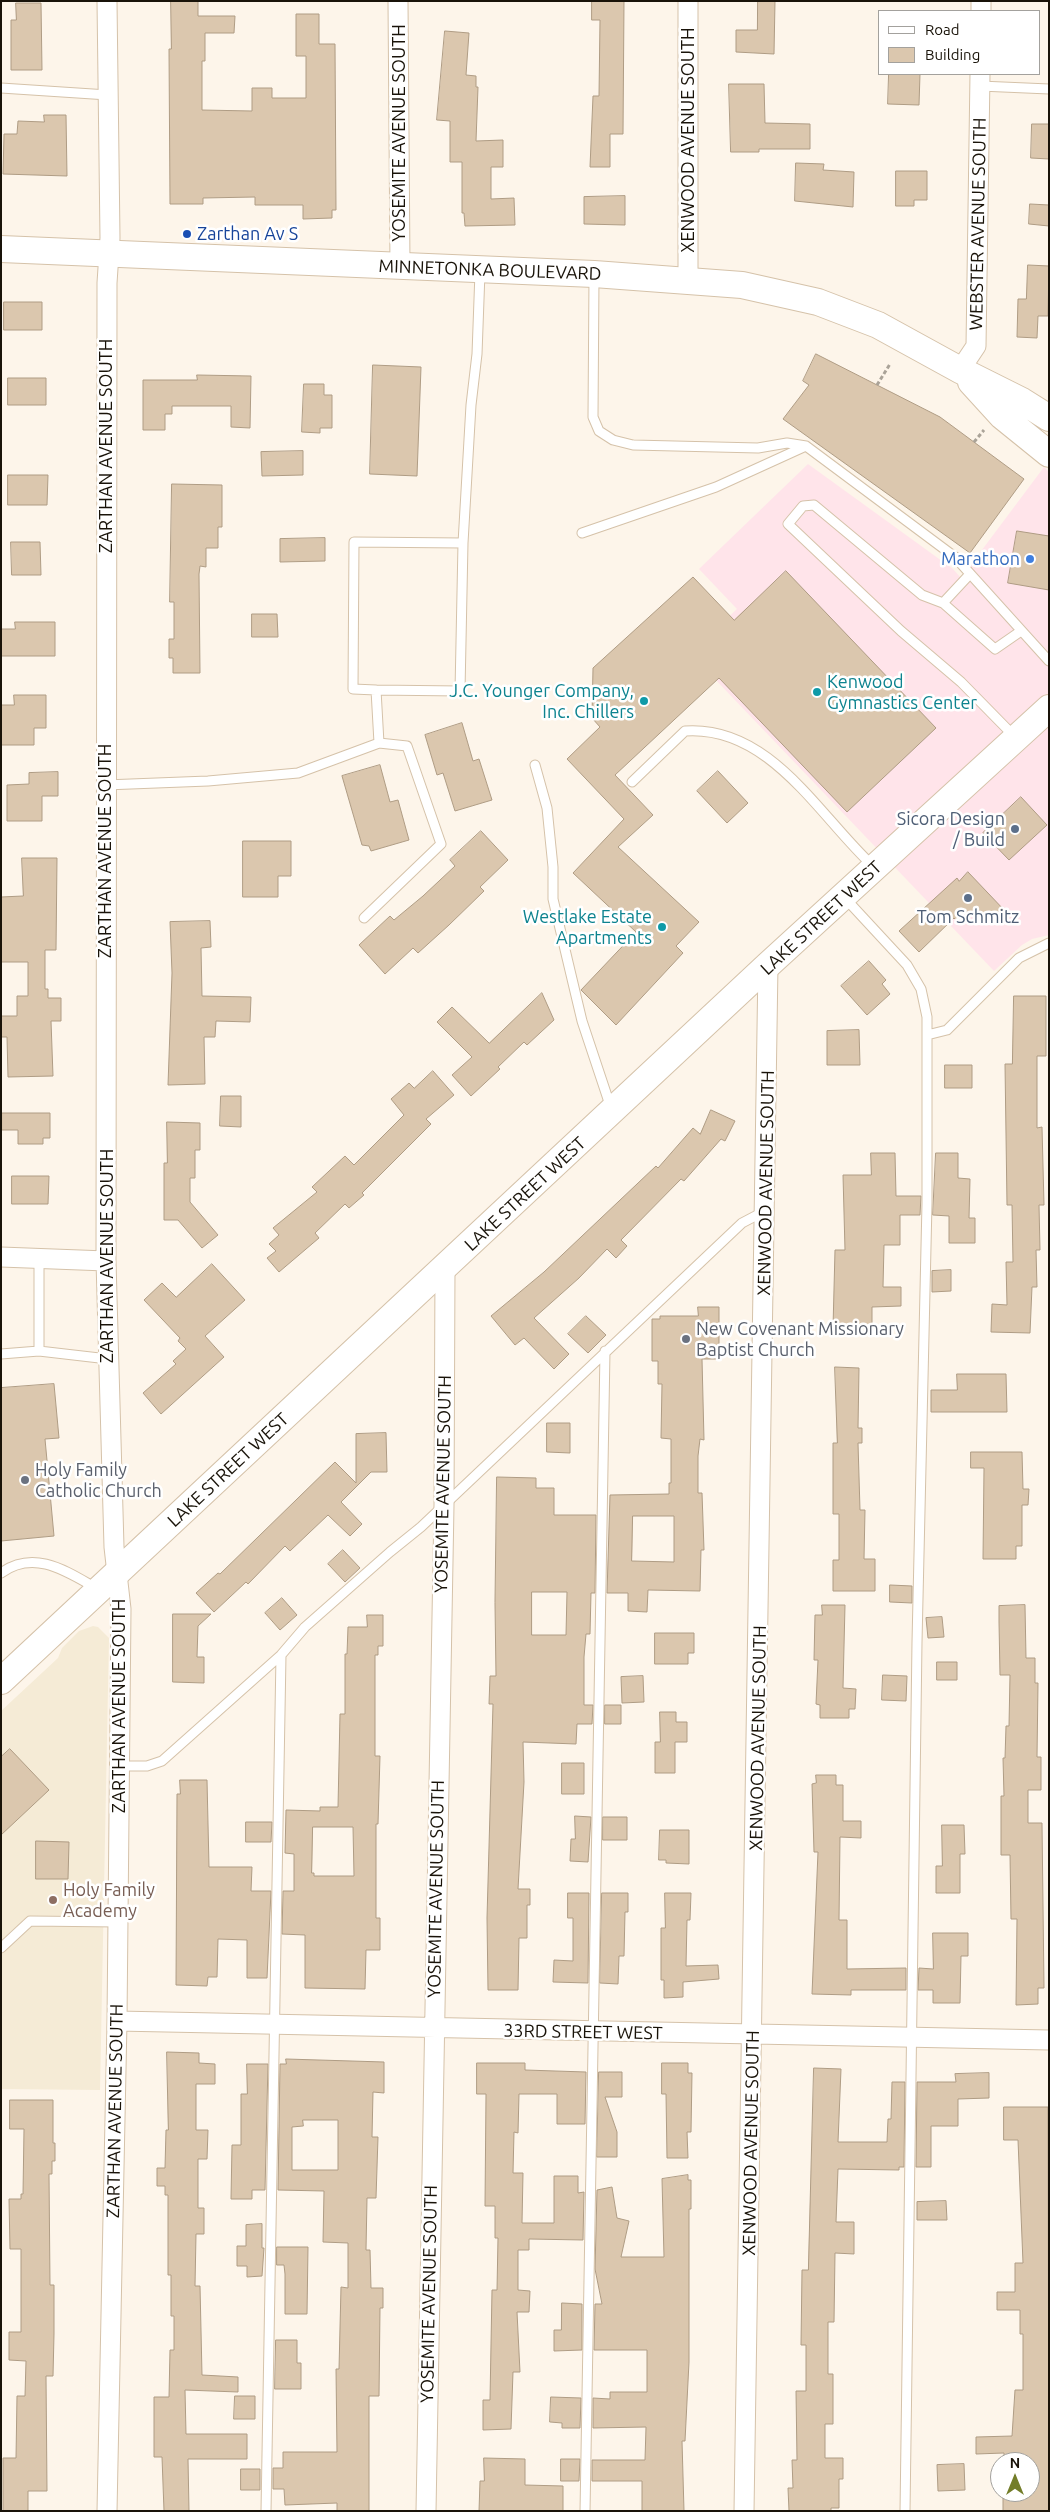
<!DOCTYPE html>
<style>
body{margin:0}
#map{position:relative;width:1050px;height:2512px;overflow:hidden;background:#fdf5ea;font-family:Ubuntu,sans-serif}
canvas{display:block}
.frame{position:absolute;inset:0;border:2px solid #191309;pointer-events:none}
.legend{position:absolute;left:878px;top:10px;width:162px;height:65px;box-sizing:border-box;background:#fff;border:1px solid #a3a19d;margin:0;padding:6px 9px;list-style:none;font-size:15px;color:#191309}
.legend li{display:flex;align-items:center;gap:10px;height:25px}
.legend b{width:25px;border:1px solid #a3a19d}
.north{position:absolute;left:990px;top:2452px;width:50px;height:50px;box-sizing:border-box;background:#fff;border:1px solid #a3a19d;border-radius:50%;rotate:0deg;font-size:14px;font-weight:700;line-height:20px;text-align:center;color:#191309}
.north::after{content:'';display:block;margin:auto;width:18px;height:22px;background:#737d29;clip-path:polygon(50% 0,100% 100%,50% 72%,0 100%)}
</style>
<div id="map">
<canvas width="1050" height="2512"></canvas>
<div class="frame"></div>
<ul class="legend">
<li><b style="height:6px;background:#fff"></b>Road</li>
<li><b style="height:14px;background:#dbc7ae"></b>Building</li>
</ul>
<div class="north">N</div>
</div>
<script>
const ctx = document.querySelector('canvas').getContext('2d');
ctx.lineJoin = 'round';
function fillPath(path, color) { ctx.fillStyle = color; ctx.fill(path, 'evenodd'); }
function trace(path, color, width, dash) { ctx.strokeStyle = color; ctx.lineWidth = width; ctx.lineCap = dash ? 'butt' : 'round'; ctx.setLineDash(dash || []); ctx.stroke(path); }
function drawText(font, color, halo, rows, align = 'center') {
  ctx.font = font + ' Ubuntu,sans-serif'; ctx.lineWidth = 5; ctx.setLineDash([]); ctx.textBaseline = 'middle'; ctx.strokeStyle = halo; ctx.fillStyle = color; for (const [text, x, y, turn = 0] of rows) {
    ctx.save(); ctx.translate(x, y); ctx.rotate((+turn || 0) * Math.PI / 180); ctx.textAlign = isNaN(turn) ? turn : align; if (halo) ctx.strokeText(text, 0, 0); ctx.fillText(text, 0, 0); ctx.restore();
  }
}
fillPath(new Path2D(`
 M808,464l145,105 8,9 83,-111 5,5v463l-17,4 -10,6 -28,26 -304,-318 47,-44 -38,-40z`), '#ffe4ea');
fillPath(new Path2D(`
 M93,1626l5,1 11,11 -9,452 -99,-1v-378l57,-53 4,-10 17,-17z`), '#f5ebd6');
const building = new Path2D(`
 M171,1h27v15h37l-1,17h-29v28h-3v49l50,1v-23h20v10h34v-42h-10v-42h23v30h16l1,166h-4v8l-29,1v-14h-48v-8l-52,1v6h-33l-1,-155h2z
 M592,1h32l-1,133h-13v33h-20l3,-71h6l1,-76h-8z
 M758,1h17l-1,53 -38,-2v-22h21z
 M16,3h25l1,67h-31v-50h5z
 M445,31l24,2 -3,42 10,1v11h2l-2,54 27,-1v27h-12v32l23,-1 1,27 -50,1 -1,-13h-2v-51h-12v-41l-13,-1z
 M889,74h31l-1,31 -31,-1z
 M729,84h35l1,39 45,1v25h-51v3h-28z
 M44,115h22l1,61 -64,-2 1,-40h13l1,-13 26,1z
 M1032,124h17v35l-18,-1z
 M796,163l28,1 -1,6 31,2 -1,35 -58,-6z
 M896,171h31v29h-13v6h-18z
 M625,196v29l-41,-1v-27z
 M1030,204l19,1v21l-20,-2z
 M1028,265l21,1 -1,50h-10l-1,22 -20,-1 1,-38h8z
 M4,302h38v28h-38z
 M816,354l124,63 84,62 -54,74 -187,-134 26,-34 -6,-4z
 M373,365l48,2 -4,109 -47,-2z
 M197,375l54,1 -1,52 -19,-1v-21h-59v8h-7v16h-22v-50h54z
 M8,378h38v27h-38z
 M304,384h20v11h8v33h-12v5l-18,-1z
 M303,451v24l-41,1 -1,-24z
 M8,475h40l-1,30h-39z
 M172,484l50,1v42h-4v21h-12v19l-6,-1 -1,8 1,99h-27v-15h-4v-19h5v-37h-4z
 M1017,531l32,5v54l-41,-7z
 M325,538v23l-45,1v-23z
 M11,542h29l1,33h-29z
 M786,571l150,157 -89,84 -128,-134 -104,97 38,40 -35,32 81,75 -23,24 7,7 -67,72 -35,-35 55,-58 -63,-59 51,-54 -57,-60 33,-32 -8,-9 1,-50 100,-91 41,43z
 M252,614h25l1,23h-26z
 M15,622h40v34h-54v-27h14z
 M14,695h32v33h-12v17h-33v-40h13z
 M462,723l11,38 6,-2 13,41 -37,11 -12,-38 -6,2 -12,-40z
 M380,765l10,37 8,-2 11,40 -38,11 -2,-5 -7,-1 -20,-69z
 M718,771l30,32 -21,20 -30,-32z
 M58,772v24h-16v25h-35v-36l22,-1v-11z
 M1021,797l26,28 -38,35 -26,-27z
 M481,831l27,29 -28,27 4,4 -35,34 -31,28 -5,-5 -28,26 -26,-29 31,-29 4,4 29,-24 32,-30 -5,-6z
 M243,841h48v35h-13v21h-35z
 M22,858h35l-1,92h-11v39h3v9h13v23h-10l2,55 -45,1 -1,-40h-6v-21h16v-20h11v-34h-27v-65l22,-1z
 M968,872l38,40 -12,13 -8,-9 -6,6 -8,-8 -11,11 -7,-7 -35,34 -20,-21 58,-53 2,3z
 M210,921l1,26 -10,1 1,48 49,1 -1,25 -34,-1 -1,16h-11l1,47 -37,1 4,-112 -2,-51z
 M869,961l17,19 -4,4 8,10 -23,21 -26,-29z
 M542,993l12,27 -27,25 -3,-3 -26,25 2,2 -29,27 -19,-21 20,-18 -35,-35 15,-15 37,36z
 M1014,996h32v60h-9v72l5,-1 2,78h-5l1,45h-4l1,37h-5l-2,46 -39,-1 1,-28 15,1 -1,-43h7l-1,-57h-5l-2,-141h7z
 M859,1030l1,35h-33v-34z
 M945,1065h27v23h-27z
 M433,1071l21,24 -28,24 5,5 -69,69 2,2 -15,13 -4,-4 -30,29 4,5 -40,34 -12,-14 9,-7 -7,-7 10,-9 -6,-7 44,-36 -5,-5 33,-31 9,9 50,-50 -13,-16 18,-16 5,5z
 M221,1096h20v31l-21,-1z
 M711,1110l24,11 -10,20 -4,-2 -37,42 -3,-2 -60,61 6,6 -11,12 -9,-9 -28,29 -45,40 35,36 -15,15 -30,-31 -9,7 -24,-29 53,-44 112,-106 2,2 35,-40 7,6z
 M2,1113h48v25h-7v6h-25v-14h-16z
 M167,1122l33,1v27h-5v28h-5v24l28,33 -16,13 -24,-28h-14v-57h3z
 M871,1153h24l1,43h25l-1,19h-20v30h-16l-1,42h18v19l-29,1v21h-39l2,-78h10l-2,-75h28z
 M936,1153h22v25l12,1 -1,39h6v25h-26v-27l-16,-1z
 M12,1176h37l-1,28h-36z
 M212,1264l33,36 -40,36 19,21 -63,57 -18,-21 33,-29 -3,-3 13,-12 -8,-8 2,-3 -36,-38 18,-17 14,14z
 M951,1270v21l-19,1v-21z
 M698,1307h21v52h-17l2,81 -4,-1 -2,17v37h4l2,57h-3l-1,41 -52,-1 -1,22 -19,-1v-18h-21l3,-98 59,-1v-11h2v-44l-10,-1 1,-54h-4v-23h-6v-42h8v-3h38zM633,1516h41v46l-42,-1z
 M586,1316l20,19 -18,18 -20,-19z
 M835,1367l24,1 -1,60h4v15h-4l2,67h5l-1,49h11v32h-42v-31h6v-46h-6v-71h4z
 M957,1374h49l1,38h-76v-22h26z
 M54,1384l5,54 -14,1 9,97 -53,5v-153z
 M547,1423h23v30l-23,-1z
 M386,1433l1,39h-16l-30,30 21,22 -12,12 -22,-21 -38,36 -5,-5 -37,38 -2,-2 -32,30 -18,-19 22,-20 2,1 115,-112 21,21v-49z
 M971,1452h51l1,37h6l-1,16h-6v41h-6v13h-33l1,-91h-13z
 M497,1477l39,1v10h18v27h42l-1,78h-4l-1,41h-4l-2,23v48h9l-1,19h-15l-1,20 -53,-2 1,40 -6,107h12v16h-3v33h-8l-1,52h-30l-1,-72 6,-214h-4l1,-28h6l-1,-73zM532,1592h35l-1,43h-34z
 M343,1550l17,18 -15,14 -17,-18z
 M890,1585l22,1v17l-22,-1z
 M282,1598l15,17 -17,15 -15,-17z
 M822,1605h23l-2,83 13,1 -1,20h-6v9h-29v-13l-4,-1 2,-44h-4l1,-45h7z
 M1025,1605l1,53h9v25h3l-1,74h4v33h-13v33h14l2,165h-6v16l-22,1 1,-86h-6l-1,-64h-9v-59h3l-1,-38h2l1,-32h3l1,-51h-10l-1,-53v-16z
 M173,1614h38l-13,12 -1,31h7v26l-31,-1z
 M367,1615h16v31h-5v9h-3v101h5l-2,68h-2v94h4v32h-14l-1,39 -60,-1v-53l-23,-1 1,-43h11v-37l-9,-1 1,-43 34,1v-4h18l2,-93h5v-60h2l1,-27h19zM313,1827h40l1,49h-40v-3h-2z
 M942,1617l2,20 -16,1 -2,-20z
 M655,1633h39v20h-6v11h-33z
 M937,1662h20v18h-20z
 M883,1675l24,1 -1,25 -24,-1z
 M643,1676l1,26 -22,1 -1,-26z
 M605,1705h16v19h-16z
 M660,1712h16v10h11v20h-12v31h-20v-31h5z
 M10,1749l39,41 -48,45v-78z
 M562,1763h22v31h-22z
 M816,1775h20v10h7v36h18v17l-21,-1 -1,83h8v49l59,-1v22h-55v5l-39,-1 6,-142h-4l-2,-68 4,-1z
 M180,1780h27l2,87h43l-1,24h20l-4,87h-20v-38l-29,-1 -1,38h-9l-1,9 -31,-1 1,-191h3z
 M575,1816l16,1 -3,45 -18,-1 1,-22h4z
 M603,1817h24v23h-24z
 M246,1822h26l-1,20h-25z
 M942,1825h22l1,29h-5v39h-24v-27h6z
 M660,1830h29v34l-23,-1v-3h-7z
 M36,1841l33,1 -1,37h-32z
 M568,1893h21l-1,90 -35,-1 1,-22 19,1v-43h-5z
 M602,1893h26v19h-3l-1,44h-5l-1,28 -18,-1z
 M665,1893h26l-1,27h-3l-1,46 32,-1 1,14 -36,3v15l-19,1v-18h-3v-52h4z
 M933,1933h35v23h-7l-1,47h-27v-13h-15l1,-22 14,1z
 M167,2052l32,1v10l16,1v20h-19v46h12l-1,29h-9v49h6v26h-8l-1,52h5l2,89 36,2v15l-53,-2 1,44h61v25h-59l1,52h-25l-2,-54h-8v-60h15l1,-47h4v-34h-3v-41h-3v-80h-3v-9h-8v-18h8l1,-38h2z
 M286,2059l98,3v31l-11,-1 -1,45h6l-2,61h-9l-1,52h4l1,38h12v20h-3l-1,88h-10v115h-32v-8l-52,2 -1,-16h-11v-21h10v-16h54l-1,-83h3l2,-82 7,1v-45l-25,-1 1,-51 -46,-1 2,-126h6zM303,2120h35v50h-46v-43l11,-1z
 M477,2063h48v7l61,2 -1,52h-28v-30h-38l-1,39 -4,-1 -1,41h10l-1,50h32v-47h24v17l6,-1 -1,48 -54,-1v11h-11v40l12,1 -1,21h-12l3,60h-7l-2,57 -28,1v-30h7l2,-110h5l1,-52h-3v-32h-10l1,-112h-9z
 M662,2063h26v10h4l-1,59h-4l1,26h-21l-1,-64h-4z
 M247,2064h21l-3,126h-13v9h-21l1,-54h9v-51h6z
 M814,2068l27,1 -3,73h49l1,-23h3l1,-37h13l-1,85h-5v3l-61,-1 -2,53h18v32l-19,-1 -1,69h-6v52h5v50h-8v34h18v21h-4v29h-8v3h-42l-1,-23h5l-1,-28h5l-1,-69h10v-46h-5l1,-75h6z
 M599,2072h23v25h-17l12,35v25h-20z
 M989,2073v25l-31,1v27h-27v41h-15l1,-85h39l-1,-8z
 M10,2100h43v43h2v18h-3v13h-3l1,111h4v49l-1,42h-7l1,115h-19v20h-25v-53h13l1,-62h8l1,-35 -17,-1v-28h12v-83h-11l-1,-50h12v-5h2l1,-65h-14z
 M1004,2107h44l1,404h-46v-17l27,1v-33h-26v-9l-28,1v-17l36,-1 3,-46h8v-56h-3v-24h-23v-18h18v-29h8l-5,-123h-14z
 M688,2175v5h3v29h-2v153l-4,79h-3l2,70h-42v-30h-50v-21h53l1,-33 -53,1v-30l17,1v-7h37v-42h-53l1,-46h7l-7,-35 2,-79 15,-3 5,31 12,3 -8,36h43l-2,-78z
 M946,2201l1,19h-30v-18z
 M262,2224v24h2l-2,28 -15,1v-11h-10v-20h9v-21z
 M277,2247h31l-1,67h-22v-40l-1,-9h-7z
 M562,2303l20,1v46l-28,1v-21h7z
 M276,2340h21v23h4v26h-26z
 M235,2396h20v23h-21z
 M551,2397l30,1 -1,30h-18v-5l-12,-1z
 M484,2458l41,1v26l38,1v25h-84l1,-30h4z
 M561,2459h19l-1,22h-18z
 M964,2464l1,26 -27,1 -1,-26z
 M241,2469h19v21h-19z`);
fillPath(building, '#dbc7ae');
trace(building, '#af9c84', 1);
const lane = new Path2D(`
 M980,86l69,3
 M1,88l107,7
 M594,277l-1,140 6,14 14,9 20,5 125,3 29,-5 19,3 149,111 94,104
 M582,533l134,-46 90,-41
 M970,574l-27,29 -21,-8 -108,-90 -11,1 -15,18 113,107 60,51 53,54
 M943,603l52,46 26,-18
 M376,690l-23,-1 1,-147 109,1
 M379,743l-3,-53 84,1 3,-148 8,-138 6,-51 3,-82
 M535,765l12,43 6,59v32l29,122 29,87
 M632,782l53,-51c85,-6 134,85 188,135
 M105,785l103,-4 90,-8 81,-30 28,3 34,98 -77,74
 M844,897l63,68 14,24 6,28v186l-10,439 -12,869
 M927,1035l20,-5 72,-72 30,-15
 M39,1258v93
 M1,1354l38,-3 69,8
 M1,1573c33,-24 65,-2 95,15
 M120,1766h27l15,-5 119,-106 24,-28 85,-75 31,-25 321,-304 21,-11
 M1,1948l29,-27 88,1
 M266,2511l15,-856
 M585,2511l20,-1160`);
const street = new Path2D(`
 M107,1l3,237 -3,45 -1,978 8,286 7,62 -4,412 -10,490
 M398,1l2,265
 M981,11v-10
 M688,279v-278
 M960,370l16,-24 4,-272
 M1,1257l105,4
 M117,2021l932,19
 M426,2511l18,-1006 1,-237
 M744,2511l24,-1546`);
const secondary = new Path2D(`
 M1,249l593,25 148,11 76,17 60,23 82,45 62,31 27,17
 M971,382l31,34 47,38
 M1,1681l767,-716 281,-257`);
trace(lane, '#d5c2a9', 11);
trace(street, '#d5c2a9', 21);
trace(secondary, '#d5c2a9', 28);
trace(new Path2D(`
 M877,385l13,-21
 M974,442l10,-12`), '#aaa398', 3, [4, 2.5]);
trace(lane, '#fff', 9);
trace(street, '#fff', 19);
trace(secondary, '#fff', 26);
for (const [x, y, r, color] of [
 [187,234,5,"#1a4fb4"],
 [1030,559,5,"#3f7fe0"],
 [817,692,5,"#0f9aa8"],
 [644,701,5,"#0f9aa8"],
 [1015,829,5,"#5c6f8a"],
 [968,898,5,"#5c6f8a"],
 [662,927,5,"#0f9aa8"],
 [686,1339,5,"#6b7280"],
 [25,1480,5,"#6b7280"],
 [53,1900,5,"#8d6e63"]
]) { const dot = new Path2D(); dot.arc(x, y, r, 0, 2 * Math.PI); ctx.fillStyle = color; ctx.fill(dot); trace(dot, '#fff', 2); }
drawText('18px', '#191309', '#fff', [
 ["YOSEMITE AVENUE SOUTH",399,133,-90],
 ["XENWOOD AVENUE SOUTH",688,140,-90],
 ["WEBSTER AVENUE SOUTH",978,224,-89],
 ["MINNETONKA BOULEVARD",490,270,2],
 ["ZARTHAN AVENUE SOUTH",106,446,-90],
 ["ZARTHAN AVENUE SOUTH",105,851,-90],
 ["LAKE STREET WEST",821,918,-43],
 ["XENWOOD AVENUE SOUTH",766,1183,-89],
 ["LAKE STREET WEST",525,1194,-43],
 ["ZARTHAN AVENUE SOUTH",107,1256,-90],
 ["LAKE STREET WEST",228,1470,-43],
 ["YOSEMITE AVENUE SOUTH",443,1484,-89],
 ["ZARTHAN AVENUE SOUTH",119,1706,-90],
 ["XENWOOD AVENUE SOUTH",758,1738,-89],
 ["YOSEMITE AVENUE SOUTH",436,1889,-89],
 ["33RD STREET WEST",583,2032,1],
 ["ZARTHAN AVENUE SOUTH",115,2111,-89],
 ["XENWOOD AVENUE SOUTH",751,2143,-89],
 ["YOSEMITE AVENUE SOUTH",429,2294,-89]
]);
drawText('18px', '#164399', '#fff', [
 ["Zarthan Av S",197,234]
], 'left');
drawText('18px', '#366cbe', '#fff', [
 ["Marathon",1020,559]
], 'right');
drawText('18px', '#0d838f', '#fff', [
 ["Kenwood",827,682,"left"],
 ["Gymnastics Center",827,703,"left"],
 ["J.C. Younger Company,",634,691],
 ["Inc. Chillers",634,712],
 ["Westlake Estate",652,917],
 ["Apartments",652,938]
], 'right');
drawText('18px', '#4e5e75', '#fff', [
 ["Sicora Design",1005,819],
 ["/ Build",1005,840],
 ["Tom Schmitz",968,917,"center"]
], 'right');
drawText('18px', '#5b616d', '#fff', [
 ["New Covenant Missionary",696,1329],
 ["Baptist Church",696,1350],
 ["Holy Family",35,1470],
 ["Catholic Church",35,1491]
], 'left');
drawText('18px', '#785e54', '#fff', [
 ["Holy Family",63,1890],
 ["Academy",63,1911]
], 'left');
</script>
